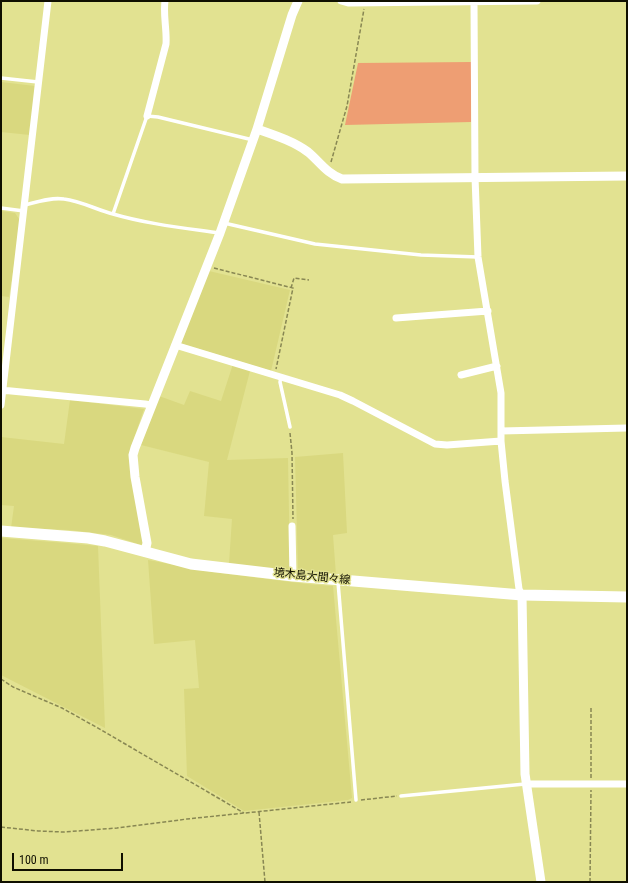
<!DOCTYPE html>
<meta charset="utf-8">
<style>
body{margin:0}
#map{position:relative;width:628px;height:883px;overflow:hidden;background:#e2e291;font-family:"Roboto Condensed",sans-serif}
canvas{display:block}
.frame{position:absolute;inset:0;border:2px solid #100f00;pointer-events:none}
.scale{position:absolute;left:12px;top:853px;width:111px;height:18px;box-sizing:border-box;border:2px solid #100f00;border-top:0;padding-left:5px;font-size:12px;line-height:14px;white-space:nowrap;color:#100f00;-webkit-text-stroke:3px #e2e291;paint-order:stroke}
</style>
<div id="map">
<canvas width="628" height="883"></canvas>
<div class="frame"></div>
<div class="scale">100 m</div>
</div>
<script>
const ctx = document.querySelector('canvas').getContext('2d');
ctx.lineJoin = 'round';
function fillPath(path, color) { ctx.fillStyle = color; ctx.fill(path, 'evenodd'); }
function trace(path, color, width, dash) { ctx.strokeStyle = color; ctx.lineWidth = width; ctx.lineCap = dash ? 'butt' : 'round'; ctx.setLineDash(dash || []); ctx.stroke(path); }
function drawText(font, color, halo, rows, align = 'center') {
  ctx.font = font + ' "Roboto Condensed","Noto Sans JP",sans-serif'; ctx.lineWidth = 3; ctx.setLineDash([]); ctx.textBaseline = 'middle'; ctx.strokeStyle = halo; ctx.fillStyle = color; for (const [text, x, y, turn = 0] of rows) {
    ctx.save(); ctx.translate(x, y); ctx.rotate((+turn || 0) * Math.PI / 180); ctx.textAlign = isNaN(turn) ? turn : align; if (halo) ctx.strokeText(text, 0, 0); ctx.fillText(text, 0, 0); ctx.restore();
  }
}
fillPath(new Path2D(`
 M1,82l34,4 -5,49 -29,-3z
 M1,211l14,2 6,9 -12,75 -8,-1z
 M209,271l81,19 -19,81 -92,-28z
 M233,364l17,7 -23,89 61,-2 2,113 -61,-7 3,-45 -28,-3 5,-54 -68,-17 18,-49 25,9 6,-14 31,10z
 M70,400l74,9 -14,41v17l13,76 -2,2 -30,-10 -42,-5 -58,-2 3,-22 -13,-1v-68l63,7z
 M343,453l4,80 -14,2 3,40 -38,-4 -3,-114z
 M1,538l65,5 32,3 7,182 -104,-53z
 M148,560l65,12 94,12 26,2 19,212 -4,2 -104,11 -57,-35 -3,-87 15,-1 -4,-48 -41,4z`), '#d9d87f');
fillPath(new Path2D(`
 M471,62v60l-126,3 13,-62z`), '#ee9e73');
trace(new Path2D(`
 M331,162l16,-56 17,-97
 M214,268l79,20 -17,81
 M291,288l3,-10 15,2
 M290,433l2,20 1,66
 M1,679l12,8 49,21 34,19 148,86
 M591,778v-72
 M361,800l36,-4
 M259,812l6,70
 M1,827l37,4 26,1 53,-4 70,-9 164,-17
 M590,882l1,-92`), '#888753', 1.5, [4, 2]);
trace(new Path2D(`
 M1,78l37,4
 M25,205c12,-3 26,-8 39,-6 17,2 33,11 49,15 34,10 71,14 106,19
 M1,208l23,3
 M113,214l34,-98 11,1 95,23
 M224,223l91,21 106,11 57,2
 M281,377l-1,5 10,45
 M338,582l18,218
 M401,796l124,-12`), '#fff', 3.5);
trace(new Path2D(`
 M341,1l7,2 189,-2
 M474,1l1,176 3,80 23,136v48l4,40 14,108 3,6
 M147,116l19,-72c1,-14 -3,-29 -1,-43
 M396,318l92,-7
 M175,345l165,50 13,6 82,43 12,1 54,-4
 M461,375l36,-9
 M1,390l144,14 6,1
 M1,405l47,-404
 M501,431l126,-3
 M292,526l1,50
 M526,784h101`), '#fff', 7);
trace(new Path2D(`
 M257,129c17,6 36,12 51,23 11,9 19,22 34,27l285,-3
 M145,552l2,-9 -12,-66 -2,-22 2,-7 85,-215 37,-104 35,-114 6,-14
 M522,595l3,179 16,108`), '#fff', 9);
trace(new Path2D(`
 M1,531l87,7 17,3 86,23 102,12 229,19 105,2`), '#fff', 11);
drawText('11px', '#100f00', '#e2e291', [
 ["境木島大間々線",312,577,6]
]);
</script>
